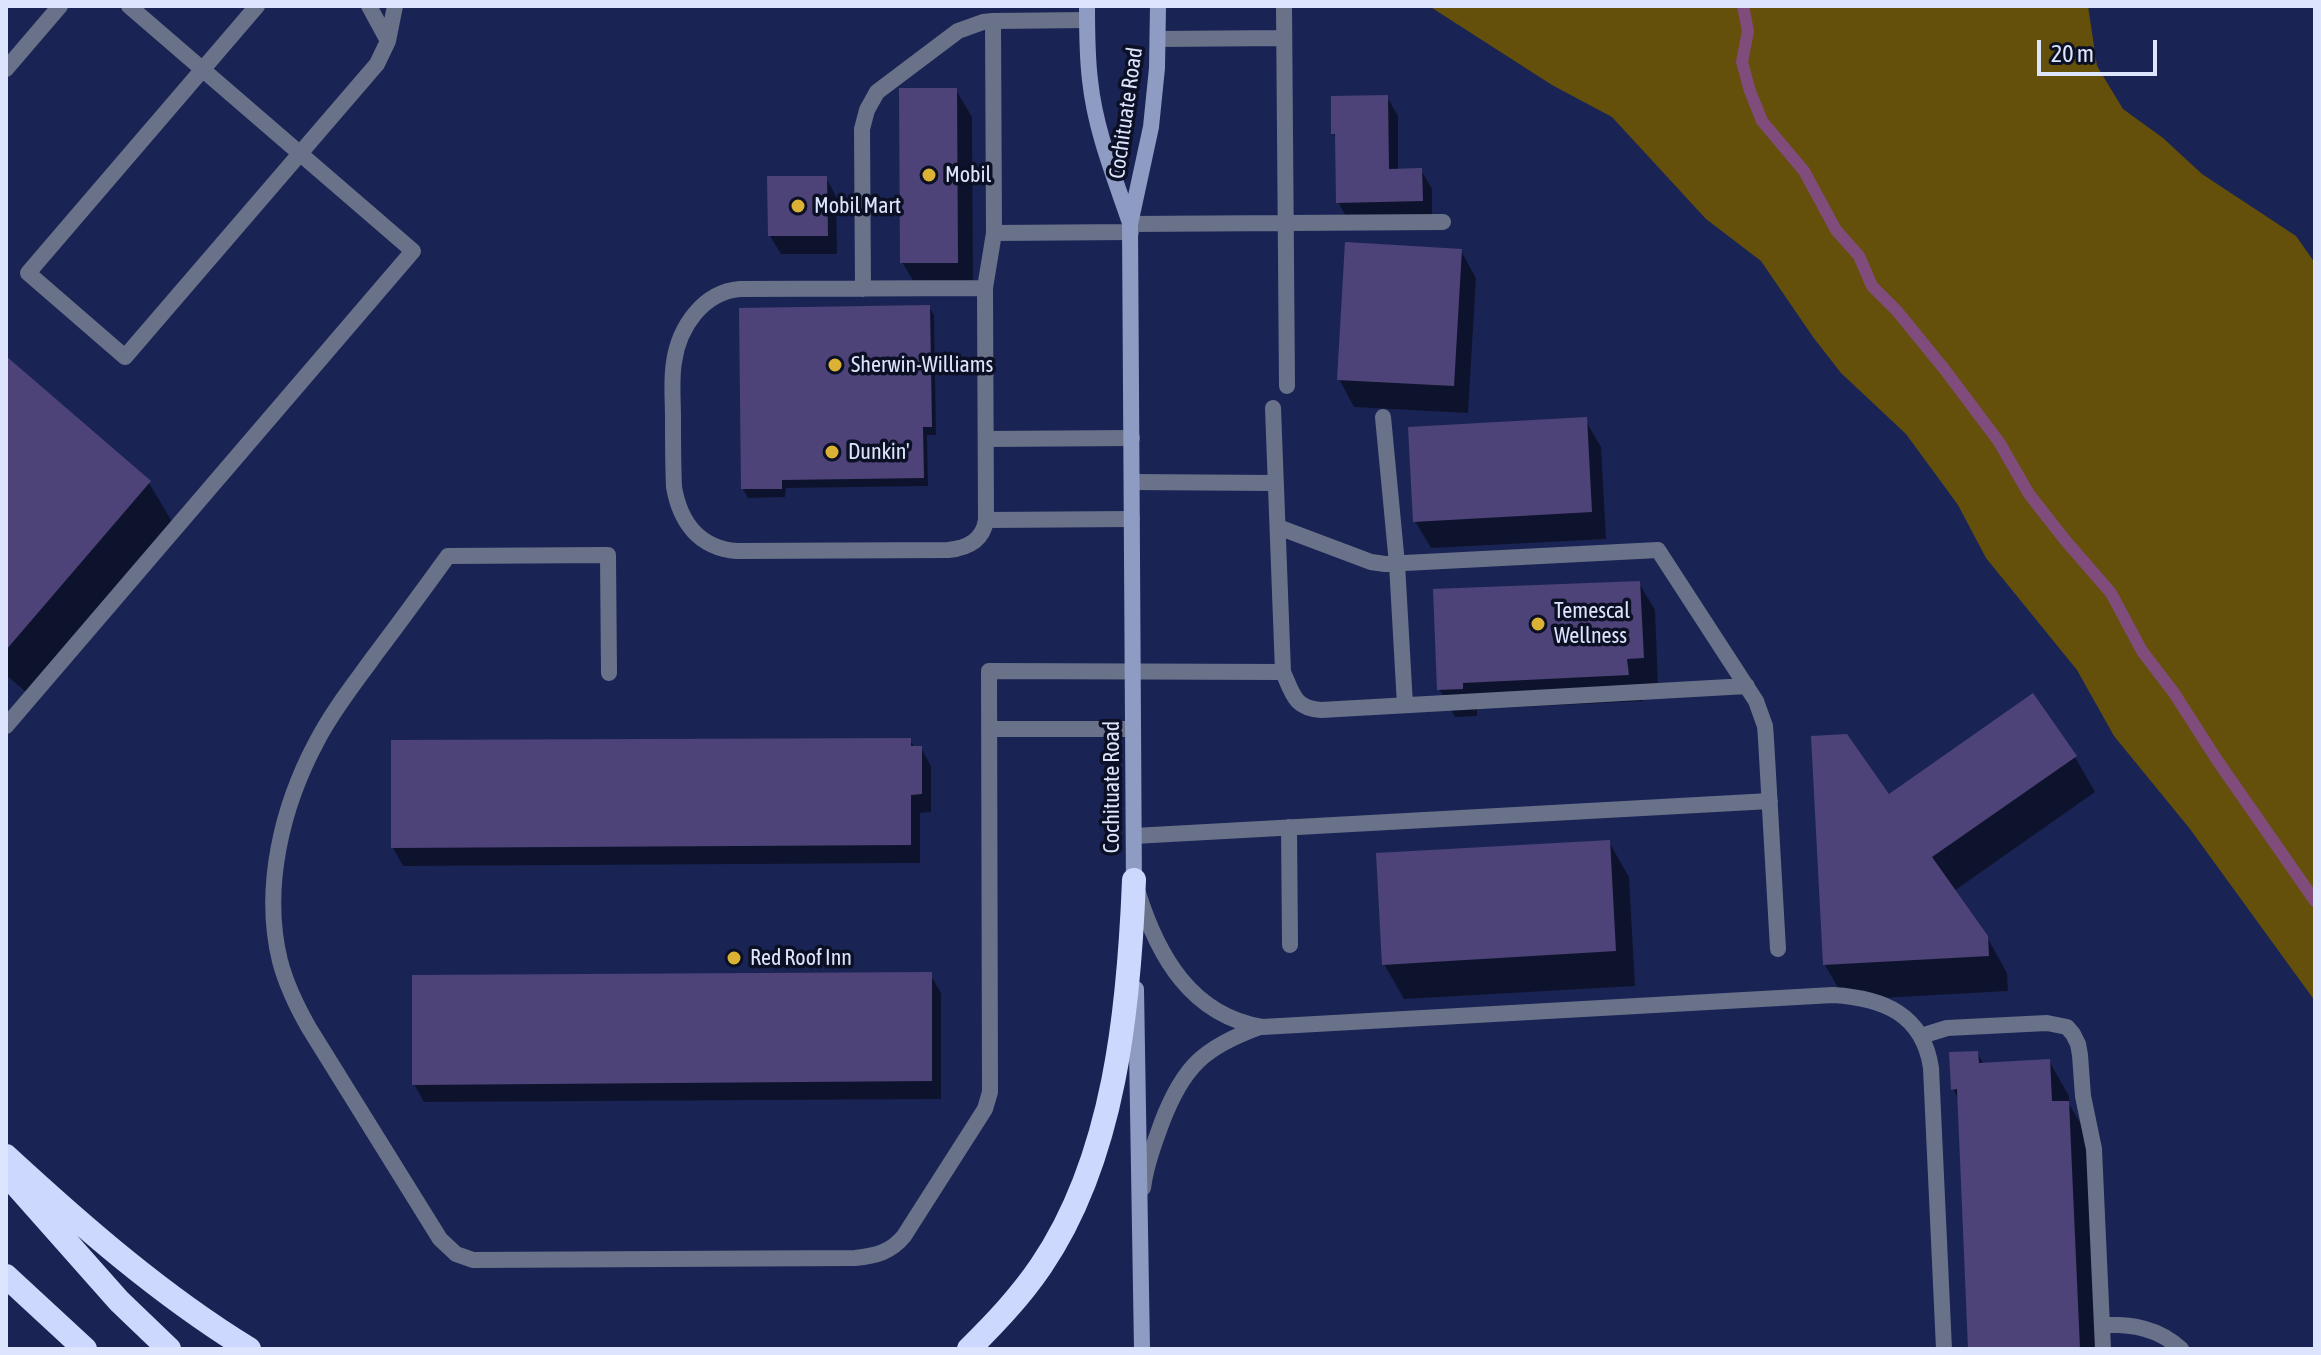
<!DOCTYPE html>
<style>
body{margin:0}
#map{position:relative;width:2321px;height:1355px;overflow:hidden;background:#1a2454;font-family:"Asap Condensed",sans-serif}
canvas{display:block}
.frame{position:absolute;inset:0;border:8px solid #dde5fe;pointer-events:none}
.scale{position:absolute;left:2037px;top:40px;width:120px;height:36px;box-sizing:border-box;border:4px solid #dde5fe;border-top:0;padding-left:10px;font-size:24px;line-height:28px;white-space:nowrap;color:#dde5fe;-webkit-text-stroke:6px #0b1025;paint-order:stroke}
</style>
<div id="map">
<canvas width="2321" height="1355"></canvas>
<div class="frame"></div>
<div class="scale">20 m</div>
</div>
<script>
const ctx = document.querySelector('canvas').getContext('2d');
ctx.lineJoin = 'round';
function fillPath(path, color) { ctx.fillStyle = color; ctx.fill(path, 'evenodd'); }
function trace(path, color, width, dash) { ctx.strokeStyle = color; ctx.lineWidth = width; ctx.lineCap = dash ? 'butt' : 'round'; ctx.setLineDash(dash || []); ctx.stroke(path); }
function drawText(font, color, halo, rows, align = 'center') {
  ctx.font = font + ' "Asap Condensed",sans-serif'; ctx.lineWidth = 7; ctx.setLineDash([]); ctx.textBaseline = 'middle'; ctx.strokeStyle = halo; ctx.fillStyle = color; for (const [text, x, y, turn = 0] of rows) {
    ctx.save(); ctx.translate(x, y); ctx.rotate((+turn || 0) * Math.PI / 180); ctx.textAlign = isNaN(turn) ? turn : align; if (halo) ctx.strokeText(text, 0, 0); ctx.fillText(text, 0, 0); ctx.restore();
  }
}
fillPath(new Path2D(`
 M1429,6h659l9,60 26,43 40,29 39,36 94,62 19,27v738l-125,-172 -76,-93 -37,-66 -91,-112 -28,-53 -52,-71 -65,-61 -28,-36 -52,-76 -55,-42 -94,-102 -60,-32z`), '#644f0b');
fillPath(new Path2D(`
 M956,90l16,27 1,172h-55l-16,-27z
 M1387,97l11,19v55l23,-1 11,19v30l-84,1 -10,-18 -1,-61 -4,-8z
 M826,178l10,18 1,58h-56l-11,-18z
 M1461,251l15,27 -8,135 -114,-6 -15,-28z
 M929,307l5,8 2,120h-9l1,51 -142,2 -1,9 -37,1 -5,-9z
 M6,359l143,124 28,47 -144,168 -27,-23z
 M1585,420l16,27 5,92 -175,9 -16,-27z
 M1639,583l16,27 3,75h-16l1,16 -166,8v7l-22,1 -16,-28z
 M910,740l5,8h6l10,18v46l-11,1v50l-517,3 -10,-18z
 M2075,757l20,35 -141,99 33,46 20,36 1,18 -163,9 -20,-35 63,-168z
 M1609,842l20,35 6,109 -231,13 -20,-35z
 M930,974l11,19v106l-517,3 -10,-18z
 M1977,1053l7,11 65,-3 20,35v8l20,34 9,211h-128l-11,-249 -6,-11z`), '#0007');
trace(new Path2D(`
 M1743,6l5,25 -6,31 8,29 12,30 42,50 32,59 23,26 13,30 25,25 48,59 54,72 30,52 36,46 46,53 31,58 32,42 43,67 98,141`), '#804c7b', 12);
fillPath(new Path2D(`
 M899,88h58l1,175h-58z
 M1388,95l1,74 33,-1 1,33 -87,2 -1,-69h-4v-38z
 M767,176h60l1,60h-60z
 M1345,242l117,7 -8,137 -117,-6z
 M930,305l2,122h-9l1,51 -142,2v9h-41l-2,-181z
 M6,356l145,125 -145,169z
 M1587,417l5,95 -179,10 -5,-95z
 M1640,581l4,77 -17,1 2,16 -166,8v6l-26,1 -4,-101z
 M2033,693l44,63 -145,101 56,79 1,20 -166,9 -12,-229 36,-2 42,60z
 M911,738v8h11v48l-11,1v50l-520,3v-108z
 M1610,840l6,111 -234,14 -6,-112z
 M932,972v109l-520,4v-110z
 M1978,1051l1,12 71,-4 2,42h17l11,248h-112l-11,-260 -6,1 -2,-38z`), '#4d4378');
trace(new Path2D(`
 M257,6l-229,267 97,84 252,-293 11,-23 7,-35
 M369,6l19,35
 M1284,6l3,380
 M1158,39l126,-1
 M6,69l54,-63
 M1130,224l313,-2
 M994,233l137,-1
 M985,288l-245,1c-37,3 -61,38 -66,73 -3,18 -1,37 -1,56 0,23 0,46 1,69 6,35 25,61 63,64l211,-1c20,-2 35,-10 38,-30l-1,-232 9,-55 -1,-212
 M863,289l-1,-160 5,-19 10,-18 81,-61 25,-9 10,-1 94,-1
 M1273,408l10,264c10,22 11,36 38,38l426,-24
 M1383,417l14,147 8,141
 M986,439l146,-1
 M1132,482l143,1
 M986,520l146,-1
 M1278,527l93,35 14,2 273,-14 98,151 9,25 1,13 12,210
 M609,673l-1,-118 -160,1c-24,33 -48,66 -73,99 -20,28 -42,55 -58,86 -35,65 -55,147 -37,220 6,23 17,46 29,67l131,211 16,15 17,6 382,-2c21,-2 36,-6 49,-22l81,-127 5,-17 -1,-421 294,1
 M6,726l407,-475 -284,-245
 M989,729h144
 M1289,827l1,118
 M1134,836l636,-35
 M1138,893c20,63 53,122 124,134l571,-32c50,3 90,19 98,73l13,281
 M1921,1036l26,-8 100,-5 20,4 6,7 5,10 2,11 3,41 11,53 9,200
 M1143,1188c3,-23 11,-44 19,-66 21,-55 42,-75 98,-95
 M2102,1325c30,-1 56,3 79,24`), '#6a728a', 16);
trace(new Path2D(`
 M1087,6c0,25 0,50 3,74 5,49 24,96 40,143
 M1134,890l-4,-666 21,-97 6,-59 1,-62
 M1136,989l6,360`), '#8e9bc2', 16);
trace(new Path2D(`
 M6,1156c76,70 155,139 243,193
 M10,1178l109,123 50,48
 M6,1276l79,73
 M969,1349c26,-26 51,-52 72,-83 74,-109 88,-258 93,-386`), '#ccd8fd', 24);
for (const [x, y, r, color] of [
 [929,175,8,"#dbb233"],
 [798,206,8,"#dbb233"],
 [835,365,8,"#dbb233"],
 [832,452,8,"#dbb233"],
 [1538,624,8,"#dbb233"],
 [734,958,8,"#dbb233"]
]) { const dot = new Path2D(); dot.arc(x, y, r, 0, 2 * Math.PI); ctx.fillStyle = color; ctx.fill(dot); trace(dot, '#0b1025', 3); }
drawText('22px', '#dde5fe', '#0b1025', [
 ["Cochituate Road",1126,113,-82],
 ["Cochituate Road",1112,787,-90]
]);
drawText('22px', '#dde5fe', '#0b1025', [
 ["Mobil",945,175],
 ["Mobil Mart",814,206],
 ["Sherwin-Williams",851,365],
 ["Dunkin'",848,452],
 ["Temescal",1554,611],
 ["Wellness",1554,636],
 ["Red Roof Inn",750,958]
], 'left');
</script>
